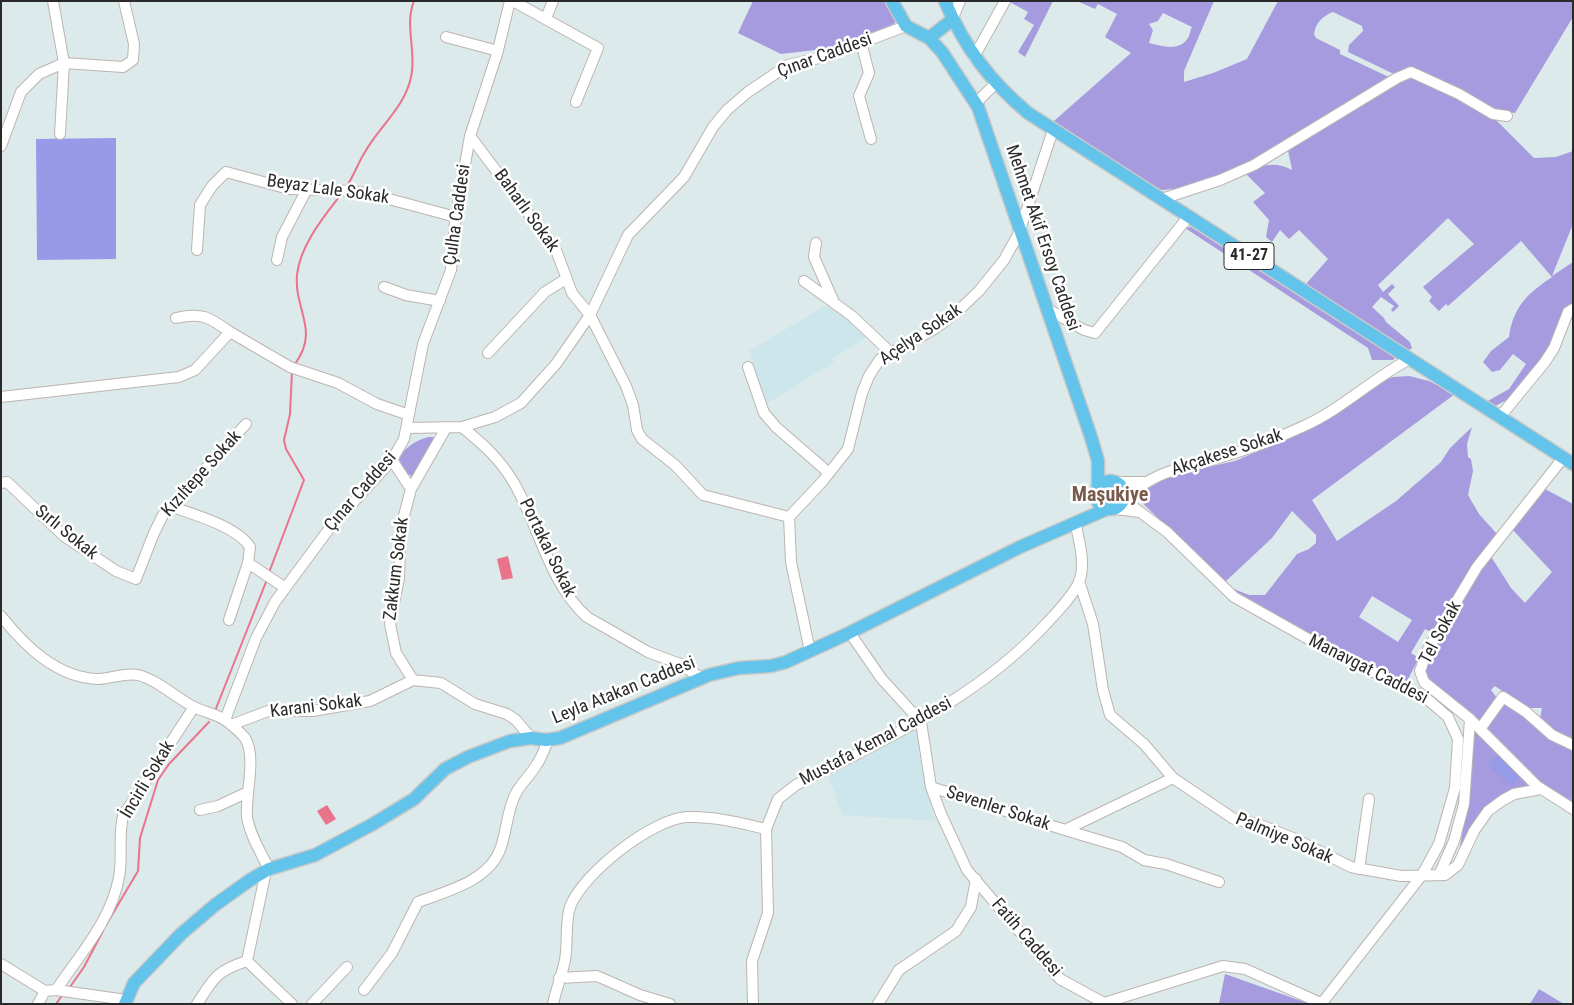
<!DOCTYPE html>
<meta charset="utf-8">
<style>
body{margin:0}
#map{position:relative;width:1574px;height:1005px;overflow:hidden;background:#dceaeb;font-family:"Roboto Condensed",sans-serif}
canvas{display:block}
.frame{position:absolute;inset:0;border:2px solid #2a2a2a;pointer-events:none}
</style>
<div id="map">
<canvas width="1574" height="1005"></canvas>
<div class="frame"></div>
</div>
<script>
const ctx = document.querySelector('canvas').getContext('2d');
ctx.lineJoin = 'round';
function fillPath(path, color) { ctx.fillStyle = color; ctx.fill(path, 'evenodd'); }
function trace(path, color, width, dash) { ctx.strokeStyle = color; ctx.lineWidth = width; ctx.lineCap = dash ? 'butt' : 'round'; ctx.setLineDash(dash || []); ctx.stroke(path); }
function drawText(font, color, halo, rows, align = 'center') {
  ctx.font = font + ' "Roboto Condensed",sans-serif'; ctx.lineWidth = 5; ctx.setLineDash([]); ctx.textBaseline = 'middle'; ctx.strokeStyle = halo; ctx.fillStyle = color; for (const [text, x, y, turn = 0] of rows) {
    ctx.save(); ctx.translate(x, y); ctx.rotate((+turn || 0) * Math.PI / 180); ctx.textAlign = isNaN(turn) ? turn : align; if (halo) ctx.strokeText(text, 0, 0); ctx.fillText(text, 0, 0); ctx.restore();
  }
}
fillPath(new Path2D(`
 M830,303l39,33 -36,22 1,4 -69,43 -16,-54z
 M916,729l5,37 14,55 -93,-6 -13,-39z`), '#cce6ec');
fillPath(new Path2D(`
 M753,1h134l9,20 -2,3 -62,24 -51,6 -43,-21z
 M1008,1h45l-28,56 -7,-5 16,-27 -10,-6 4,-7z
 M1077,1h137l-30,70v11l29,-9 34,-14 31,-58h295v16l-58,96 -20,-3 -82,-40 -17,5 -48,-23 1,-7 14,-14 -1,-5 -29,-14c-10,4 -17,10 -19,22l2,4 24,12v4l51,24 -123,75 -26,13 -58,22 -22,2 -15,-7 -93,-62 77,-68 -26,-16 12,-23 -19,-10 -3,5zM1163,13l29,14c-2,3 -2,8 -4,11 -9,14 -26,8 -39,5l4,-13 -4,-6 9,-3z
 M1412,76l43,20 38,21 41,41 22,-1 17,-6v73l-21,52 21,-14v42l-6,4 -16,41 -44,51 -14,7 -7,-5 23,-13 17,-25 -13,-10 -13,16 -8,2 -9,-10 8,-11 18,-14c4,-30 19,-44 43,-60l-31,-36 -73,65 -2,-2 -7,7 -10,-10 3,-4 -9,-10 51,-43 -26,-26 -70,67 5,7 9,-8 3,3 -7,7 11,12 -6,6 -2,-2 3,-4 -13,-9 -9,10 12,11 2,4 24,20 2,6 -4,3 -102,-67 22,-25 -29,-29 -10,9 -9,-9 -8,12 -6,-5 3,-17 -16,-18 12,-9 -20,-20c18,-8 29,-12 47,-3l-4,-20 116,-72z
 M1191,227l194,124 10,7 -2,2h-21l-4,-12 -183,-120z
 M1409,376l20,5 26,13 -143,106 25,41 59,-40 45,-39 9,-14 22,-21 -5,17 1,13 3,2 2,12 -5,24 11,19 18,20 -64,99 -8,-4 -14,24 8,5 -13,25 -140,-71 -33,-22 1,-1 15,6h16l32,-41 12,-5 7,-6v-8l-24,-24 -20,27 -47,44 -90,-86 36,-21 64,-14 61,-26 21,-10 63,-43 13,-5zM1372,596l40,24 -14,22 -39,-25z
 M428,437h7l-22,41 -9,-8 -5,-11c6,-13 17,-18 29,-22z
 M1103 495a7 7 0 1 1 14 0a7 7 0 1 1-14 0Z
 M1543,488l30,16v237l-11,-3 -22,-20 2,-10h-15l-32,-22 -4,4 6,8 -16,24 -4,-1 -23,-22 -22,-16 -8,-10 3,-13 63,-105 21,33 14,15 27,-31 -41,-44z
 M1505,704l68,45v53l-34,-21 -52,-52 14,-23z
 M1472,729l57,55 -2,3 -26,9 -18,14 -24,42 11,-62z
 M1225,974l85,30h-91z
 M1539,989l25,15h-34z`), '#a79be0');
fillPath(new Path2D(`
 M116,138v121l-79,1 -1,-121z
 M1499,754l23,21 -11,12 -23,-22z`), '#979be7');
fillPath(new Path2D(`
 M508,556l5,22 -11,2 -5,-21z
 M327,805l9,14 -10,6 -9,-14z`), '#ea738c');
trace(new Path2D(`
 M347,186c7,-11 11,-23 18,-34 14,-25 40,-45 46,-75 6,-25 -7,-51 3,-76
 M295,364c25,-34 -1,-54 2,-89 3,-29 25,-56 42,-78
 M270,570l34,-90 -18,-31 -2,-9 6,-26 2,-43
 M215,711l51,-129
 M106,925l32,-54 2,-33 18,-58 11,-16 40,-42
 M70,987l14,-20 19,-36
 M56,1004l5,-7`), '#ea738c', 2);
const minor = new Path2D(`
 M513,1l85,47 -22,54
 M546,18l7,-17
 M952,20l8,-19
 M446,37l52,14
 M861,42l8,31 -10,23 12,43
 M974,57l31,-56
 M975,104l20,-20
 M60,134l4,-71 59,4 10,-7 1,-16 -10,-43
 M470,136l86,114 16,43 18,22 36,71 7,19 4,25 5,9 33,26 28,30 86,22
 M1,146l20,-54 18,-18 25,-11 -11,-62
 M1162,199l58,-19 34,-15 143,-87 14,-6 48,22 34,20 14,2
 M816,243l-2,14 19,43
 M197,250l3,-45 12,-19 14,-14 63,17 64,2 21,4 82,22
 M277,260l5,-23 24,-46
 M804,281l48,35 38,36
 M384,287l22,8 34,6
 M1046,308l38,22 11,3 93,-116
 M176,318c26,-6 33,-1 54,14
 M488,353l57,-61 21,-13
 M748,367l16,46 12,14 53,46
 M1,397l178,-20 16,-7 35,-38 60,35 48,16 39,21 32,11
 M1499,418l46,-56 9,-14 14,-36 5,-3
 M462,427c21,17 38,32 52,56 25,43 35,100 73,134l61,35 32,12 21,14
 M407,428l55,-1 33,-10 26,-14 35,-39 34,-49 38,-80 56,-58 29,-50 14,-17 21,-18 40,-27 36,-8 82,-31
 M1563,458l-86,109 -49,82 -8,22 4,11 46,37 67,67 36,23
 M392,460l19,29 -10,38 -2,51 -9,46 6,29 17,27
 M1115,482h29
 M1,483l6,-1 57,54 52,35 20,8 18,-46 9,-18 83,-91
 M411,489l35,-61
 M1125,498c34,-29 53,-28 93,-40 29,-8 58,-19 86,-32 38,-17 69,-48 106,-67
 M1124,500l43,32 67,65 85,48 107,53 22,19 10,22 -3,49 -16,56 -17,31 -100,128
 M170,506c22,8 67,20 80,41l-2,16
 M1116,509l23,3
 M789,517l33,-35 26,-33 14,-56 7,-17 11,-17 56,-31 22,-17 21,-20 25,-31 15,-27 34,-103
 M789,517l2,45 19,89
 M1079,581l14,43 10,66 7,25 34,29 29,34 61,41 24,5 37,15 56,28 50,9 44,-1 13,-10 16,-34 14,-20 15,-11 11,-6 27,-5
 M1,616c24,30 55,61 96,63 14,0 28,-7 41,-4 20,5 38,23 56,32 10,5 22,7 31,13 7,5 15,12 20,18 12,19 0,57 2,79 3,18 14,36 22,52
 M229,620l19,-57 36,24
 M850,633l31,45 40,44 10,65 10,27 26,56 93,109 44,24 119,-37 22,3 78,35
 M225,720l31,-82 19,-36 54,-73 63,-69 12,-21 19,-95 28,-74 4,-48 15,-86 27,-82 13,-53
 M231,725l37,-14h45l57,-10 43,-21 28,3 34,21 32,10 9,6 15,18
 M1480,729l23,-32 23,15 26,23 21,10
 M931,787l134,43 108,-52
 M200,810l18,-4 30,-14
 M1065,830l57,17 22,13 22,4 53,18
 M1359,869l10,-70
 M266,871l-19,90 45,43
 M1439,875l15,-34 10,-37 6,-85
 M1,964l44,27
 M559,978l38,-2 43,19 30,9
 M56,990c23,-34 56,-71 63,-113 4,-20 -1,-40 4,-61l71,-109
 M364,990l28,-37 26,-51c29,-11 72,-21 83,-55 6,-18 6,-35 14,-52 5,-11 16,-20 22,-31 5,-7 8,-16 11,-24
 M38,1004l7,-13 11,-1 70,10
 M197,1004c17,-26 19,-33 50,-43
 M312,1004l35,-37
 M553,1004c3,-15 9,-29 12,-44 3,-17 0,-37 5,-53 12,-33 82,-88 117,-90 27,-1 53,6 79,12
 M753,1004l-1,-43 16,-48 -2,-84 12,-30 18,-14c89,-46 181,-86 250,-161 11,-12 26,-27 33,-42 7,-17 0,-43 -4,-60
 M878,1004l21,-34 57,-39 15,-24 5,-28`);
const major = new Path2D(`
 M892,1l14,25 23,12 13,14 36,55 113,330 7,24v27
 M945,1c19,46 45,80 83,112l545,351
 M929,38l23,-18
 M1096 495a14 14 0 1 1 28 0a14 14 0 1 1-28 0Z
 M125,1004l9,-21 47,-49 34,-29 35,-25 19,-11 46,-14 58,-31 41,-25 31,-30 23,-12 42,-16 21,-3 15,2 14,-2 149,-63 30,-7 32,-2 15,-4 61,-28 173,-87 87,-38`);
trace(minor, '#bdb4b0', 12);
trace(major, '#c8c8c8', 15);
trace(minor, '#fff', 10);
trace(major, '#62c3eb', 12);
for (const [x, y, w] of [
 [1249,256,50]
]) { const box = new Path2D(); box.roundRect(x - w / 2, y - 13.5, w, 27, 4); ctx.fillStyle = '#fff'; ctx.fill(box); trace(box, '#2a2a2a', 1); }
drawText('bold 16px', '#2a2a2a', null, [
 ["41-27",1249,256]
]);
drawText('18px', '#2a2a2a', '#fff', [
 ["Çınar Caddesi",825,56,-20],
 ["Beyaz Lale Sokak",328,190,8],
 ["Baharlı Sokak",526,211,54],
 ["Çulha Caddesi",458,215,-82],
 ["Mehmet Akif Ersoy Caddesi",1042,238,71],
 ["Açelya Sokak",921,335,-34],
 ["Akçakese Sokak",1227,453,-18],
 ["Kızıltepe Sokak",202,474,-48],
 ["Çınar Caddesi",361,492,-49],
 ["Sırlı Sokak",66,533,39],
 ["Portakal Sokak",547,548,64],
 ["Zakkum Sokak",397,569,-83],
 ["Tel Sokak",1441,633,-62],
 ["Manavgat Caddesi",1368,670,27],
 ["Leyla Atakan Caddesi",624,691,-22],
 ["Karani Sokak",316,707,-7],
 ["Mustafa Kemal Caddesi",876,742,-28],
 ["İncirli Sokak",148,780,-59],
 ["Sevenler Sokak",998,809,18],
 ["Palmiye Sokak",1284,839,23],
 ["Fatih Caddesi",1026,938,49]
]);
drawText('bold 20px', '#795b4c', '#fff', [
 ["Maşukiye",1110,496]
]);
</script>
